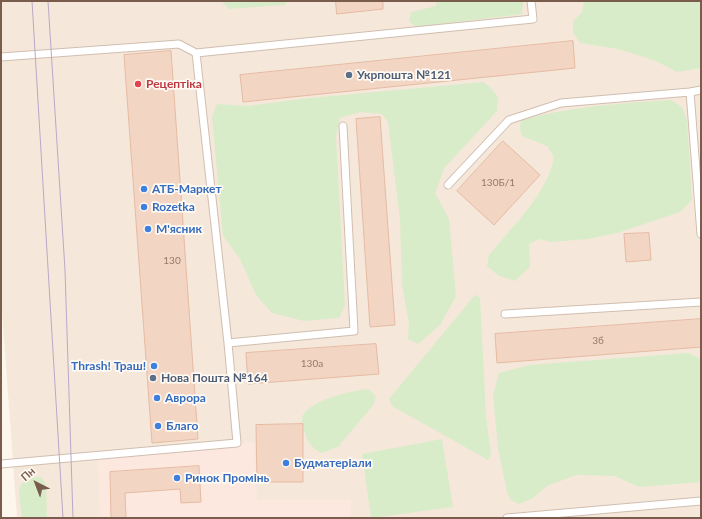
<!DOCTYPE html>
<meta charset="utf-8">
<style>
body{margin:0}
#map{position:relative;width:702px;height:519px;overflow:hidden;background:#fdf6ec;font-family:Lato,sans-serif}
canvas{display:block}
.frame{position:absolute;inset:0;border:2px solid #7a5c4d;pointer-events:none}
.north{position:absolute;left:16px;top:463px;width:40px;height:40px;-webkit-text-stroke:3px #fffaf3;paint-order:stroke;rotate:318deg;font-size:11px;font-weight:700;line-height:16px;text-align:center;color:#7a5c4d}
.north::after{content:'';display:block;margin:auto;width:14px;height:18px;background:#7a5c4d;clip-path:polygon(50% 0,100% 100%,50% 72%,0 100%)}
</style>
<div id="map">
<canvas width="702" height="519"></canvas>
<div class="frame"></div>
<div class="north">Пн</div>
</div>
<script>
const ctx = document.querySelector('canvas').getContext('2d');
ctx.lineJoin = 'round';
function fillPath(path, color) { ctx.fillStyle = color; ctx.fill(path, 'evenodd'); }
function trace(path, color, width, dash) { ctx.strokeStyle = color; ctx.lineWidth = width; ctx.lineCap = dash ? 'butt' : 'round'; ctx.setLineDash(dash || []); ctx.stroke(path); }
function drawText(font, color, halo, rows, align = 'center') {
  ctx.font = font + ' Lato,sans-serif'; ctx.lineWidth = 3.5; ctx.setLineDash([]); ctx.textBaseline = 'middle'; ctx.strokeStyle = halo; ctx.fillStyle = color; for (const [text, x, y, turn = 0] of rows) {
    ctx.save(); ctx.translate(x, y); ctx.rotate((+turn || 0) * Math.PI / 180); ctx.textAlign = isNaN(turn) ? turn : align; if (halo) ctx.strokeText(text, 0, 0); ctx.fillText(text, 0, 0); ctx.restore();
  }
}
fillPath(new Path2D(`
 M1,1h700v517h-684l-16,-221z`), '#f5e8da');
fillPath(new Path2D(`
 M254,442l3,58h94v18h-251l-2,-63z`), '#fde8e0');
fillPath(new Path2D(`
 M221,1h68l-5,4 -55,4z
 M437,1h86l-1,13 -106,13 -7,-6 2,-9 25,-6z
 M584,1h117v67l-24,4 -21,-11 -38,-12 -38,-6 -7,-11v-11l9,-9z
 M483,82l6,4 9,11 -1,14 -52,56 -10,26 14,26 7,77 -16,29 -22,19 -10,-5 1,-15 -7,-40 -2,-65 -12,-97 -6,-8 -22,-2 -20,6 -4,18 9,169 -6,13 -35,3 -32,-8 -16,-18 -16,-36 -17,-23 -11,-119 5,-13 30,2 54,-7z
 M671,100l11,7 5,14 5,79 -12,12 -63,21 -29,6 -37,3 -12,-3 -10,5 1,23 -15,14 -16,-5 -12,-10 2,-11c23,-28 59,-62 65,-98l-7,-11 -25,-10 -2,-8 1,-8c49,-13 99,-17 150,-20z
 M475,295l5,2 6,119 5,39 -3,5 -96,-54 -3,-7z
 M688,353l13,6v123l-62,5 -24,-11 -39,-1 -29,11 -14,12 -14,6 -8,-4 -4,-8 -9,-44 -5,-53 6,-22 30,-8z
 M368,389l8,7 -2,8 -36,43 -17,6c-10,-6 -14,-11 -17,-23 -1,-5 -3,-11 -1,-15 10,-16 48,-24 65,-26z
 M442,439l11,68 -82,11 -9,-64z
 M41,477l5,7 1,34h-25c-2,-23 -11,-40 19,-41z`), '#d8ecc9');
const building = new Path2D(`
 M336,1h47v8l-46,5z
 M573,41l2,27 -332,34 -3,-27z
 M171,51l27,388 -46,4 -28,-388z
 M380,117l15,208 -25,2 -14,-208z
 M503,141l37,34 -46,50 -37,-34z
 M649,233l2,27 -25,2 -2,-28z
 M701,319v28l-204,16 -2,-29z
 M376,344l3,30 -131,10 -2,-31z
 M303,424v58h-46l-1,-57z
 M199,466l2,36 -20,1 -1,-14 -55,4 1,25h-15l-1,-46z`);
fillPath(building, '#f3d5c3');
trace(building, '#e6bba3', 1);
const service = new Path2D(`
 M1,57l178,-13 17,9
 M701,90l-11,2 11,142
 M448,185l61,-65 52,-17 129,-11
 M505,314l196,-12
 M228,343l126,-12 -11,-205
 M1,464l236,-21 -9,-100 -32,-290 337,-34 -2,-18
 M507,518l194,-17`);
trace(service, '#d1beb0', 9);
trace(service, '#fff', 7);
trace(new Path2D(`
 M32,1l31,517
 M48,1l17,269 8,248`), '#b9a8c9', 1);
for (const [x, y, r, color] of [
 [349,75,4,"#5c6f8a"],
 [138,84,4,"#e0444e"],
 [144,189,4,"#3f7fe0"],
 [144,207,4,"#3f7fe0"],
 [148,229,4,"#3f7fe0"],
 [154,366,4,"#3f7fe0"],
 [153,378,4,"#5c6f8a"],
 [157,398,4,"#3f7fe0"],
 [158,426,4,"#3f7fe0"],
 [286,463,4,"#3f7fe0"],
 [177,478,4,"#3f7fe0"]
]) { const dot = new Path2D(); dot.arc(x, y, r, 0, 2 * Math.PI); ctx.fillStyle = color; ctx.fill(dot); trace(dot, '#fffaf3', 1.5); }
drawText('10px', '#987a6a', null, [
 ["130Б/1",498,183],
 ["130",172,261],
 ["3б",598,341],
 ["130а",312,364]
]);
drawText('bold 12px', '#4e5e75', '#fffaf3', [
 ["Укрпошта №121",357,75],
 ["Нова Пошта №164",161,378]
], 'left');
drawText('bold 12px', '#be3a42', '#fffaf3', [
 ["Рецептіка",146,84]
], 'left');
drawText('bold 12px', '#366cbe', '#fffaf3', [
 ["АТБ-Маркет",152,189],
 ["Rozetka",152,207],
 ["М'ясник",156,229],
 ["Thrash! Траш!",146,366,"right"],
 ["Аврора",165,398],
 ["Благо",166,426],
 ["Будматеріали",294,463],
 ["Ринок Промінь",185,478]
], 'left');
</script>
